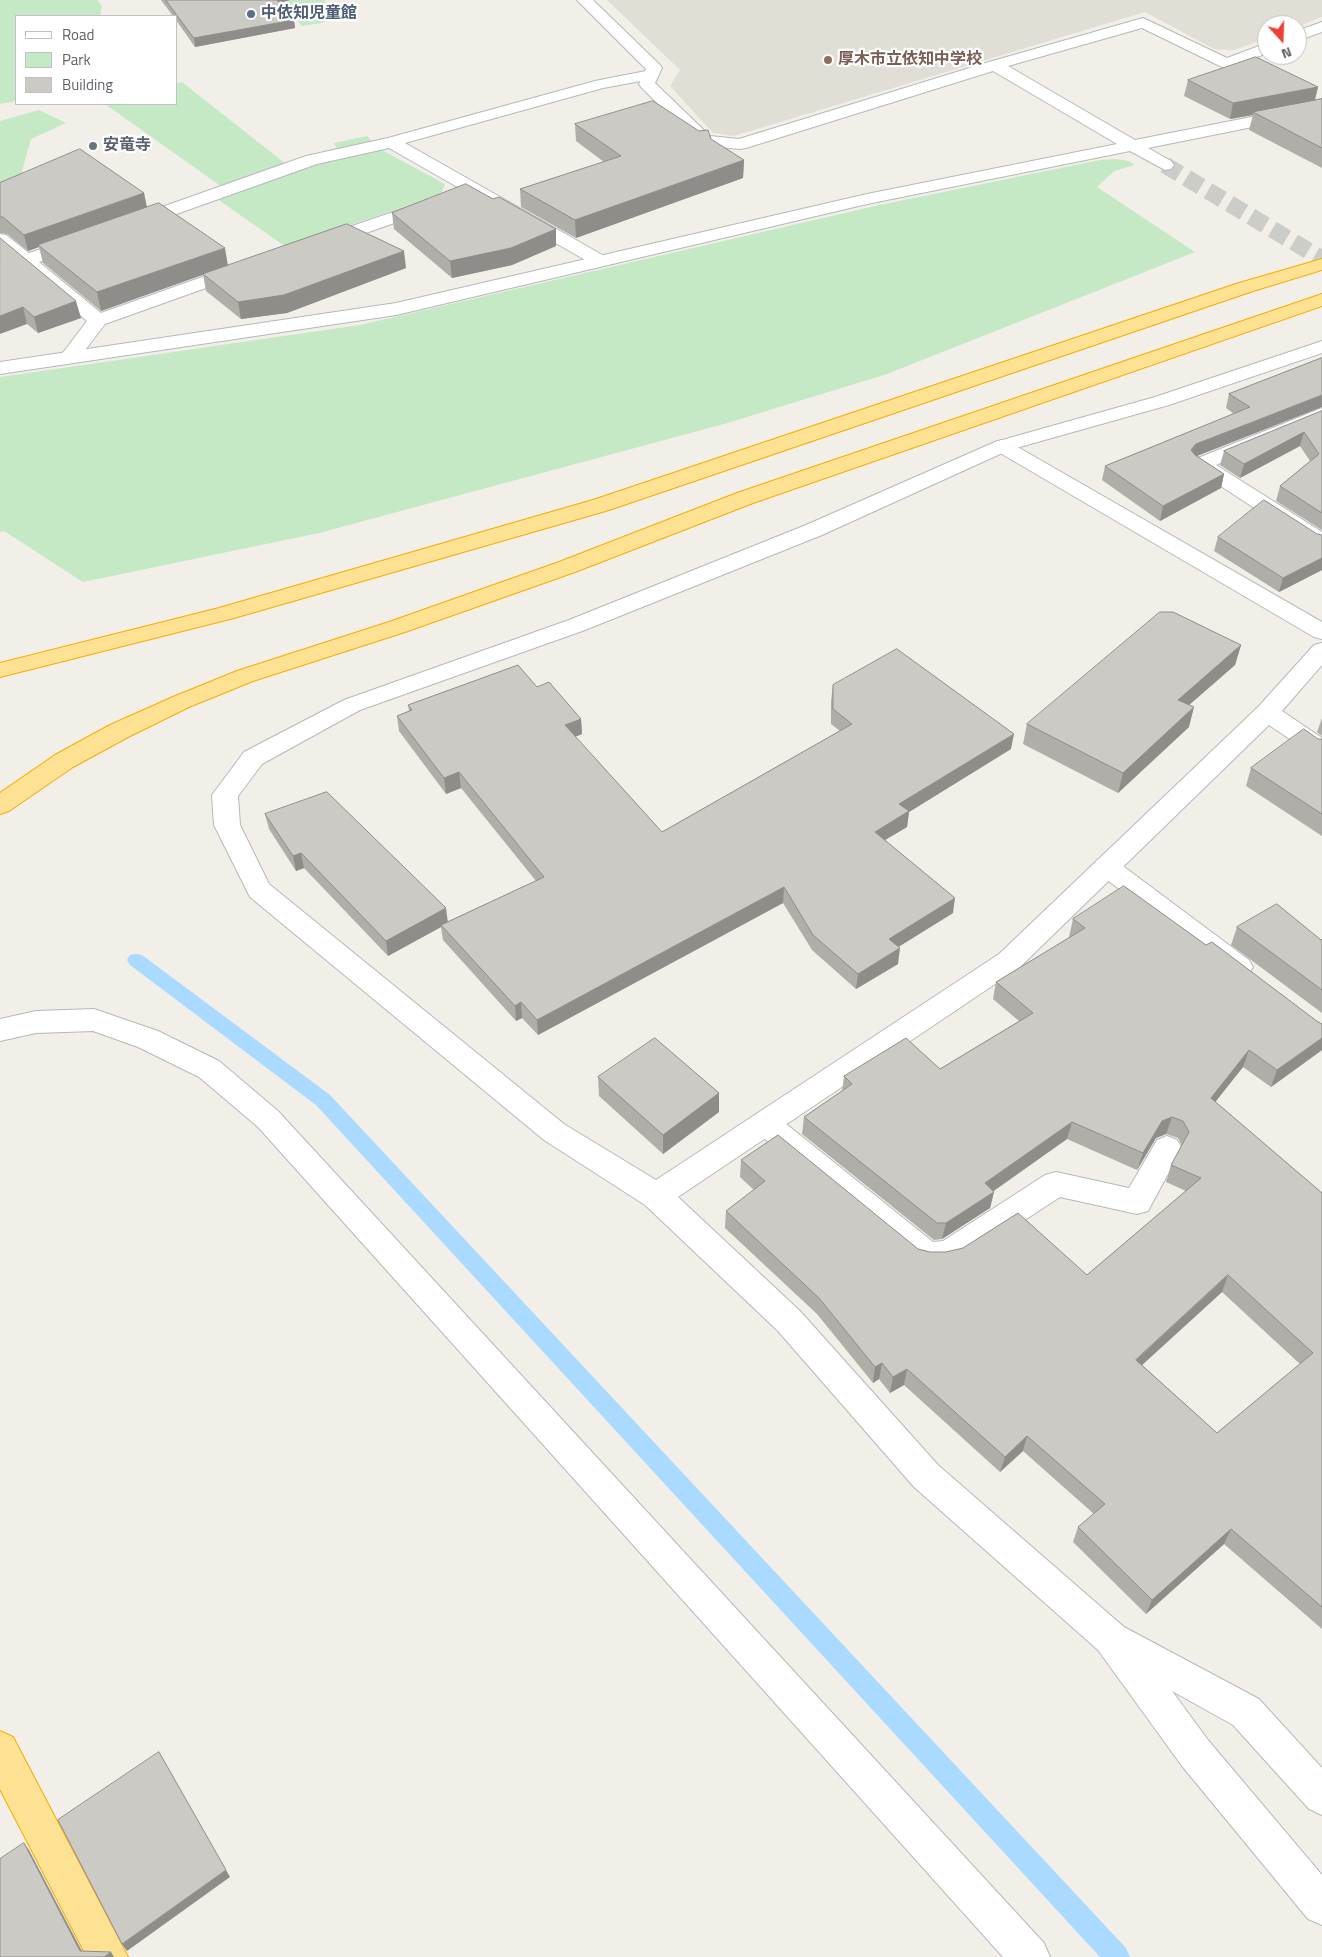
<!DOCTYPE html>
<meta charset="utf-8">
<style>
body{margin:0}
#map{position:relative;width:1322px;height:1957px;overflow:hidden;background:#f1efe8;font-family:"Titillium Web",sans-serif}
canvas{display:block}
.legend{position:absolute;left:15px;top:15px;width:162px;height:90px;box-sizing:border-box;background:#fff;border:1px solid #bfc1c3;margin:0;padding:6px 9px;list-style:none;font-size:15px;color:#5f6368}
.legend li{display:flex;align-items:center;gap:10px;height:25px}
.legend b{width:25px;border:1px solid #bfc1c3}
.north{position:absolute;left:1257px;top:15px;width:50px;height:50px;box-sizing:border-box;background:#fff;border:1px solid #bfc1c3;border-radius:50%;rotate:160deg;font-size:14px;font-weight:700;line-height:20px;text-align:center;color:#5f6368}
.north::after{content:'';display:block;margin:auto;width:18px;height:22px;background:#ea4335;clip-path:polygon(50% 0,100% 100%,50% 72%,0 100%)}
</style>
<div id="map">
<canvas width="1322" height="1957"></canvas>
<ul class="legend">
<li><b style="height:6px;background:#fff"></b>Road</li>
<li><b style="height:14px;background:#c5e8c5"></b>Park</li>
<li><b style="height:14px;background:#cccac5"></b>Building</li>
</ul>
<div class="north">N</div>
</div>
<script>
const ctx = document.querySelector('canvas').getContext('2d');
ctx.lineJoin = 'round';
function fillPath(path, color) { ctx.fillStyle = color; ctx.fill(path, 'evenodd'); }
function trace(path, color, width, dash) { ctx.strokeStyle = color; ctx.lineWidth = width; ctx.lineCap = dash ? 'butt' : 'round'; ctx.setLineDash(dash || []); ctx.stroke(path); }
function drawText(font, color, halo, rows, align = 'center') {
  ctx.font = font + ' "Titillium Web","Noto Sans JP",sans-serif'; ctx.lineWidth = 4.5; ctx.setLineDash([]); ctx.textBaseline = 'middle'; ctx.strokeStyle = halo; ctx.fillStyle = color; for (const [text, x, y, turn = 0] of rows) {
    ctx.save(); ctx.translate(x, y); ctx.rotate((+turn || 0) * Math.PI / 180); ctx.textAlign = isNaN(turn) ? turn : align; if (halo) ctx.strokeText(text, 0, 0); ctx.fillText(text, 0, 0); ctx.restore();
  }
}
fillPath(new Path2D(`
 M607,0h715v17l-25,10 -30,-2v13l-33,12 -20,-1 -69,-37 -411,124 -21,-3 -43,-47 10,-16z`), '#e1ded6');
fillPath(new Path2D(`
 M0,0h97l5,6 -2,10h-84v85l-16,3z
 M280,0h44l17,16 -19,7 -20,3z
 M182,82l105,83 51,-14 -4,-8 33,-7 13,13 65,35 -4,10 -155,53 -66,-46 2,-14 -117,-83h71v-20z
 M39,110l27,13 -35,16 -9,32 4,9 -16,55 -10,-3v-111z
 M1115,159l14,2 6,4 -21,6 -17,16 98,65 -308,122 -163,50 -405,109 -236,49 -79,-51 -4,1v-155l360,-52 515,-119 225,-46z`), '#c5e8c5');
fillPath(new Path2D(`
 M136,954l6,1 188,140 796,853 4,9h-30l-784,-852 -186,-140 -3,-5 3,-5z`), '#aadaff');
trace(new Path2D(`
 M1165,165l157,94`), '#ccccc8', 17, [17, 8]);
const lane = new Path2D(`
 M651,70l6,2 2,3 -2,3 -54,10 -198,55 201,114 3,4 -3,4h-12l-205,-117 -72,16 -177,63h-12l-3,-4 3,-4 178,-63 82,-18 207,-57z
 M428,200l6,1 3,4 -3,4 -105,37h-12l-3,-4 3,-4z
 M0,234l6,1 23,18 42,-14h12l3,4 -3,4 -44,15 62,51 132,-47h12l3,4 -3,4 -140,50 -29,38h-14l-3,-4 28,-37 -87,-73z
 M1322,408v13l-106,44 106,67v17l-8,-2 -121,-79 -3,-4 3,-4z
 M1002,440l7,2 313,180v17l-8,-2 -319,-187 -3,-4 3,-4z
 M1106,857l9,3 134,100 4,7 -4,7 -10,3 -10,-3 -132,-102 -4,-6 4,-6z
 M765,1111l10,4 158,127 10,-1 102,-66 11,-3 73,16 28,-48 10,-4 10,4 5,8 -34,63 -11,3 -77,-17 -101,66c-15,5 -28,6 -43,1l-161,-133 -5,-8 5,-8z`);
const street = new Path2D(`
 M577,0h16l67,65 2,3 -7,15 55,53 29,3 250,-77 154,-44 84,40 40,-15v10l-41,16 -84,-41 -134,38 127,74 187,-37v10l-174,35 23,13 3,4 -3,4 -6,1 -35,-19 -263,53 -471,111 -396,59v-12l396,-59 471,-109 250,-50 -124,-73 -247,77 -6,1 -41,-4 -58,-58 -2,-3 7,-15z
 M1322,22v10l-25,9v-10z
 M1322,341v12l-153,52 -160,45 -187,85 -237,95 -225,80 -98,54 -24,32 2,29 29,59 295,240 92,56 343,-226 259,-247 56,-62 8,-2v22l-40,46 40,27v19l-9,-2 -44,-30 -250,243 -341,229 122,114 138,154 186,162 135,72 63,69v47l-13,-6 -76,-84 -61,-34 36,49 114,135v50l-14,-6 -126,-153 -84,-116 -184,-163 -136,-156 -133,-126 -101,-65 -294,-243 -36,-72 -2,-30 32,-43 100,-52 225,-80 237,-95 189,-83 160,-45z
 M94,1009l64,22 61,30 59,50 766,832 6,14h-47l-745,-830 -59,-50 -61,-30 -45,-16 -57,2 -36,8v-22l36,-8z`);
const highway = new Path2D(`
 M1322,259v11l-69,21 -644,219 -375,108 -234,59v-14l219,-55 374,-108 646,-217z
 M1322,294v12l-569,197 -178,69 -170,60 -152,49 -64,26 -61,30 -55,30 -64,44 -9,3v-21l55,-38 55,-30 63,-28 64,-26 152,-49 170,-60 178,-69z
 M0,1731l13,6 115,220h-41l-87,-168z`);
trace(lane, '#b5b8bc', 2);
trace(street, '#b5b8bc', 2);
trace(highway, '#f9ab00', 2);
fillPath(lane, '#fff');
fillPath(street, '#fff');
fillPath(highway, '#fde293');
fillPath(new Path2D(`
 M161,0h129l-10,3 14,17 1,8 -100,19 -19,-27v-4h-3z
 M1188,80l130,7 -3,13 7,-1v69l-73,-38 4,-15 -23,4 -46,-23z
 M575,124l169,36 -1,18 -167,60 -55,-31 -1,-18 84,-27 -28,-21z
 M0,183l144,10 3,14 81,58 178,3 -119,45 -46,6 -35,-28 -3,-17 -102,37 -58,-48 -4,-16 -11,4 -21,-17 -7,-1z
 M493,199l63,30v17l-44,19 -60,13 -58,-49 -2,-16z
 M0,238l81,80 -43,15 -11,-9z
 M1322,358l-125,98 27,18 -3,14 -61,33 -58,-41 3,-14 129,-52 -8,-6 3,-14z
 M1322,411v119l-46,-29 4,-15 30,-25 -10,-15 -60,32 -20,-13 4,-14z
 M1317,534l5,1v35l-43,22 -65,-41 4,-14z
 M1241,645l-6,20 -46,40v22l-71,66 -95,-49 4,-20z
 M833,685l178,64 -102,63 -2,15 -22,13 68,73 -55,34v17l-42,25 -44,-39 -29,-47 -245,132 -16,-17 -6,3 -73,-81 -2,-13 -53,29 -84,-88 -8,3 -27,-42 -4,-15 182,108 89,-41 -75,-93 -15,6 -47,-63 -2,-15 12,-5 -1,-6 129,-18 44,32 1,15 -7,3 87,95 178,-101 -9,-7v-23z
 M1322,718v18l-5,-4z
 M1318,739h4v97l-76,-50 5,-18z
 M1073,919l133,26 112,77 4,2v26l-51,37 -28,-20 -28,35 107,91v436l-98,-85 -78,70 -73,-72 5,-15 16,-13 -71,-63 -23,21 -96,-87 -14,8 -11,-14 -6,4 -56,-69 -92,-86 1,-17 28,-21 -14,-13 1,-17 177,89 12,3 157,23 99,-84 -20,-9 5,-17 11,-19 -4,-8 -12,-4 -10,4 -19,32 -70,-31 -73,52 -4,17 -48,31 -8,1 -132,-106 2,-17 38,-26 2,-15 96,-7 79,-48 -26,-22 3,-17 74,-45h-1zM1222,1292l78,72 -83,69 -75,-68z
 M1237,927l84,13 1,-1v74l-91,-68z
 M598,1077l121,16v19l-56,42 -64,-58z`), '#afaea9');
fillPath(new Path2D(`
 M277,0h13l-12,3z
 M294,20l1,8 -100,19 -1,-9z
 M1318,87l-4,16 -61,9v3l-23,4 3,-16z
 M744,160l-1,18 -167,60 -1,-18z
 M144,193l3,16 -109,36 1,2 -11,4 -4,-16z
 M556,229v17l-44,19 -60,13 -2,-17z
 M225,248l3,18 -127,45 -4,-19z
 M404,251l2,17 -119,45 -46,6 -3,-17z
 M76,301l5,17 -43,15 -4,-16z
 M23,307l4,17 -27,10v-18z
 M1322,395v12l-130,51 -1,-8 5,-6z
 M1304,432l-4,14 -60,32 4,-14z
 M1224,474l-3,14 -61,33 3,-15z
 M1322,558v12l-43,22 4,-14z
 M1241,645l-6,20 -62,54 5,-19z
 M1194,707l-5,20 -71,66 5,-20z
 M581,719l1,15 -16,6 -1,-15z
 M1014,734l-3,15 -102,63 -2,15 -34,20 2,-15 24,-28z
 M459,772l2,16 -15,6 -2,-16z
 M301,853l3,15 -8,3 -3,-15z
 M784,887l-1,16 -245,132 -1,-15z
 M955,898l-2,15 -66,41 2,-15z
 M446,908l2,15 -7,2v2l-53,29 -2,-15z
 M900,948l-2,16 -42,25 2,-15z
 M521,1002l1,16 -6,3 -1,-15z
 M1322,1038v12l-51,37 6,-17z
 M1249,1050l-6,17 -38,48 6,-17z
 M719,1093v19l-56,42v-19z
 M1172,1117l-6,17 -10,4 -19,32 6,-17 19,-32z
 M1072,1122l-5,17 -81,57 8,-4 -4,16 -48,31 4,-16 39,-40z
 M1228,1275l-6,17 -92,84 6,-16z
 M882,1363l-3,16 -6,4 2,-16z
 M907,1369l-3,16 -14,8 3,-16z
 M1027,1436l-4,15 -23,21 5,-15z
 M1231,1529l-7,15 -78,70 6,-14z
 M24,1843l5,7 56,107 -5,-6z
 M226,1870l4,7 -103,74 -5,-7z
 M111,1952l3,5h-10z`), '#8f8d8a');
const building = new Path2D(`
 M166,0h111l17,20 -100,18z
 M1256,57l62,30 -85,16 -45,-23z
 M1322,99v49l-69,-36z
 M653,101l46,30 9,-1 3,9 33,21 -169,60 -55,-31 101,-33 -46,-32z
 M80,149l64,44 -120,42 -21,-18h-3v-34z
 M466,184l27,15 6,-2 57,32 -45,19 -61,13 -58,-48z
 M159,203l66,45 -128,44 -59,-47z
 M347,224l57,27 -120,44 -46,7 -35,-28z
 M0,238l76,63 -42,16 -11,-10 -23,9z
 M1322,358v37l-126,49 -5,6 4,5 29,19 -61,32 -58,-40 145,-59 -21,-13z
 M1322,411v102l-42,-27 39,-32 -15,-22 -60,32 -20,-13z
 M1264,500l53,34 5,1v23l-39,20 -65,-41z
 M1160,612h13l68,33 -63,55 16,7 -71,66 -96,-49z
 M897,649l117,85 -115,70 10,7 -34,21 80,66 -66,41 11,9 -42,26 -45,-39 -29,-48 -247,133 -16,-18 -6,4 -74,-81 103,-48 -85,-105 -15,6 -47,-62 15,-6 -4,-5 110,-40 19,22 12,-5 32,37 -16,6 97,107 190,-108 -19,-15v-24z
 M1304,729l14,10h4v75l-71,-46z
 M327,792l119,116 -60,33 -85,-88 -8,3 -28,-42z
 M1124,886l82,59 6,-3 106,80 4,2v14l-45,32 -28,-20 -38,48 111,95v414l-91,-78 -79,71 -74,-73 27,-23 -78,-68 -22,21 -98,-88 -14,8 -11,-14 -7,4 -56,-69 -93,-87 39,-30 -24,-21 37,-25 140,114 12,3h16l17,-4 55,-35 69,62 114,-97 -30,-13 18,-33 -6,-11 -11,-4 -10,4 -19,32 -71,-31 -87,61 9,9 -48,31h-9l-133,-106 48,-33 -8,-8 62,-38 34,31 93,-56 -37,-31 89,-54 -12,-9zM1228,1275l85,78 -96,80 -81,-73z
 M1277,904l44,36 1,-1v51l-85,-63z
 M655,1038l64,55 -56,42 -65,-58z
 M159,1752l67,118 -104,74 -64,-124z
 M24,1843l56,108 31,1 -7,5h-104v-98z`);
fillPath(building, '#cccac5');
trace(building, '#8f8d8a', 1);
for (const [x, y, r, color] of [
 [251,14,5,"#5c6f8a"],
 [828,60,5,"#8d6e63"],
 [93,146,5,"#6b7280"]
]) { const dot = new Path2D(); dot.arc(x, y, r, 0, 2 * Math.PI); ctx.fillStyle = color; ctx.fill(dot); trace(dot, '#fff', 2); }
drawText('bold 16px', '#4e5e75', '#fff', [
 ["中依知児童館",261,14]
], 'left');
drawText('bold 16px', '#785e54', '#fff', [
 ["厚木市立依知中学校",838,60]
], 'left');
drawText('bold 16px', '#5b616d', '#fff', [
 ["安竜寺",103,146]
], 'left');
</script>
